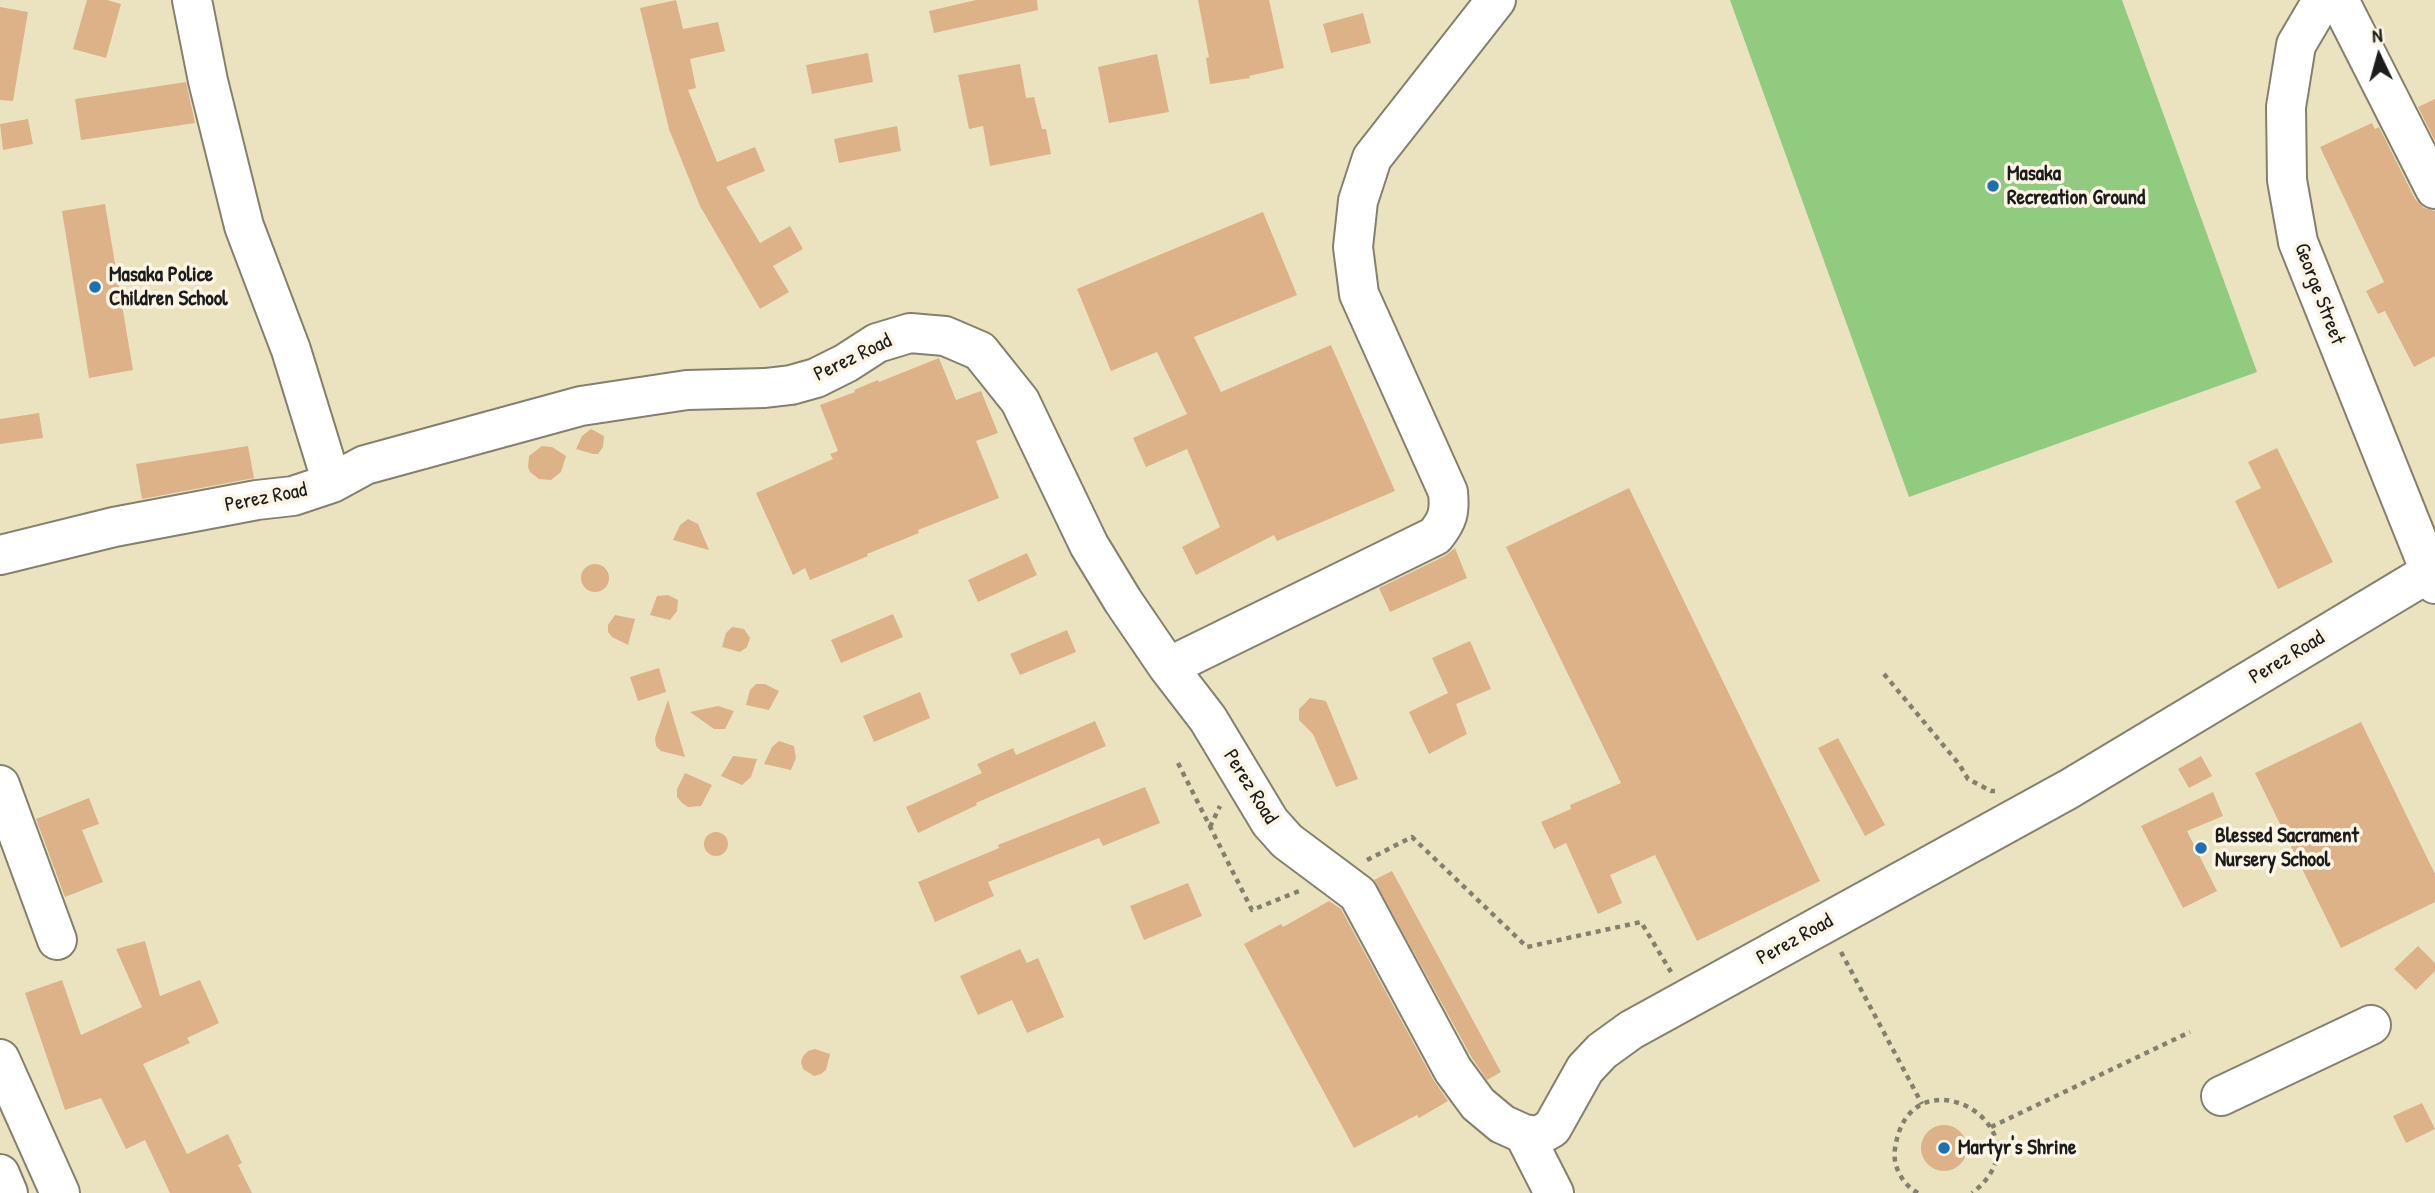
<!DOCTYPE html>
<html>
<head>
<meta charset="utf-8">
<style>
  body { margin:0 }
  #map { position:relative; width:2435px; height:1193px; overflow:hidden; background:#ebe3c0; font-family:"Patrick Hand",sans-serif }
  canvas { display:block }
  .north { position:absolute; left:2344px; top:21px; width:70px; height:70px; -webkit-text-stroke:5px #fcf5e5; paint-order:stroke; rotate:355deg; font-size:19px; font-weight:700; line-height:28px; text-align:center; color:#1c1c1c }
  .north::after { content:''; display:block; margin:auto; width:24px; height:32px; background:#1c1c1c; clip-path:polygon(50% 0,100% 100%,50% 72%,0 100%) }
</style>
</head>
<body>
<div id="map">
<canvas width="2435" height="1193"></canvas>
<div class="north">N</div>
</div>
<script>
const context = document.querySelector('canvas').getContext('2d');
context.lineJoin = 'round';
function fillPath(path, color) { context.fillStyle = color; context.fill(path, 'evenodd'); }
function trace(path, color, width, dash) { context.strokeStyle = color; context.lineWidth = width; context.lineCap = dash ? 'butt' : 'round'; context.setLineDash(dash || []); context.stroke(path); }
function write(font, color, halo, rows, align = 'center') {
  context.font = font + ' "Patrick Hand",sans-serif'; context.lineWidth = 7; context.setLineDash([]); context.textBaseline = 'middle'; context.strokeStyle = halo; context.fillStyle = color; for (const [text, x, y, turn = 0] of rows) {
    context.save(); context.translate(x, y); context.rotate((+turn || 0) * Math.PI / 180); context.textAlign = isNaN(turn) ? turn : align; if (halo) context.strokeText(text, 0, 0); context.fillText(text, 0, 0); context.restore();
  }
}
const green = new Path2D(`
  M 1730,0 L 2122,0 L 2257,372 L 1909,497 Z`);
const building = new Path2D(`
  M 87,0 L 107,0 L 121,4 L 106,58 L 73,49 Z
  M 676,0 L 683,29 L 718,22 L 725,51 L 690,59 L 696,88 L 688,90 L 717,162 L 755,147 L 765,171 L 726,187 L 760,243 L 790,226 L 803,249 L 773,266 L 789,292 L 760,309 L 700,206 L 669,129 L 640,8 Z
  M 976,0 L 1037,0 L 1038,10 L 934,33 L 929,11 Z
  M 1198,0 L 1269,0 L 1284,68 L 1249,76 L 1250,78 L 1210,84 L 1206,58 L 1209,57 Z
  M 0,7 L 28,12 L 13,101 L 0,100 Z
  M 1363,13 L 1371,43 L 1331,53 L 1323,24 Z
  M 868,53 L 873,82 L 812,94 L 806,65 Z
  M 1157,54 L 1169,112 L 1109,123 L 1098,67 Z
  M 1020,64 L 1026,98 L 1034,97 L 1042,129 L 1046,129 L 1051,154 L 990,166 L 983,126 L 969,129 L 958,75 Z
  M 186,82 L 195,123 L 81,140 L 75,99 Z
  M 2435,99 L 2435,141 L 2418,107 Z
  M 28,119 L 33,144 L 3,150 L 0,124 Z
  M 2372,123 L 2375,129 L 2379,127 L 2415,199 L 2424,208 L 2435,211 L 2435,356 L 2414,367 L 2385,311 L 2378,314 L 2366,291 L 2384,282 L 2320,147 Z
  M 897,126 L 901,151 L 839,163 L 834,139 Z
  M 105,204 L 133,370 L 89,378 L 62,211 Z
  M 1263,212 L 1297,295 L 1194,337 L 1221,392 L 1331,345 L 1395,491 L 1277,541 L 1274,535 L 1196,575 L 1182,547 L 1220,527 L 1187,449 L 1146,467 L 1133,438 L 1187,414 L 1157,352 L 1111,371 L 1077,289 Z
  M 939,358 L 956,400 L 981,391 L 998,433 L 976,441 L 999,498 L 918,530 L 919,533 L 867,554 L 868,556 L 810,580 L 805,568 L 793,575 L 756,493 L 833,459 L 830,454 L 838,451 L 820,405 L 855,392 L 854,390 L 878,380 L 879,382 Z
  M 39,413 L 43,438 L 0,444 L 0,419 Z
  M 591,429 L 604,436 L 603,447 L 598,454 L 593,454 L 576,449 L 582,436 Z
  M 248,446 L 254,478 L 142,499 L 136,464 Z
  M 542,446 L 552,447 L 566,456 L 561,472 L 551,480 L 539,479 L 530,472 L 528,467 L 529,456 Z
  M 2277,448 L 2333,562 L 2278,589 L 2235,501 L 2261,488 L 2248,462 Z
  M 1629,488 L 1820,881 L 1697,941 L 1655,855 L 1610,875 L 1622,903 L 1598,914 L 1566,843 L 1554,849 L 1541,822 L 1571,809 L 1570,805 L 1621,783 L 1506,547 Z
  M 688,519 L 698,524 L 709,550 L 673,540 L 680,525 Z
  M 1455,548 L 1467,578 L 1390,612 L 1379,588 L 1445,556 Z
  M 1027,553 L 1037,575 L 978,602 L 968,580 Z
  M581 578a14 14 0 1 1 28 0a14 14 0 1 1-28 0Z
  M 668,595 L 678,600 L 677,611 L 670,620 L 650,615 L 657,596 Z
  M 893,614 L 903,637 L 841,663 L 831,640 Z
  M 615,615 L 635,619 L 628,645 L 612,637 L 608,632 L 608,625 Z
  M 732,627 L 744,629 L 750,638 L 747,647 L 740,652 L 722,647 L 726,633 Z
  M 1067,630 L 1076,652 L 1020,675 L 1010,654 Z
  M 1470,641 L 1491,689 L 1456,704 L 1467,734 L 1429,754 L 1409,712 L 1448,693 L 1432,658 Z
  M 659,668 L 666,692 L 638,701 L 630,677 Z
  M 756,684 L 765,684 L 779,691 L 769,710 L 746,705 L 750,690 Z
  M 920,692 L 930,718 L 874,742 L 863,716 Z
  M 1310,698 L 1326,701 L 1358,779 L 1336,787 L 1313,734 L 1299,720 L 1299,709 Z
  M 668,700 L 685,757 L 661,751 L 656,746 L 655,738 Z
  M 718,706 L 734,711 L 725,729 L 714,729 L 690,712 Z
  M 1095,721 L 1106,746 L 976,803 L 977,805 L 918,833 L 906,807 L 982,773 L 977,764 L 1013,748 L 1016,755 Z
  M 2361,722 L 2435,874 L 2435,902 L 2341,948 L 2255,773 Z
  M 1838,738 L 1885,825 L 1865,836 L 1818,748 Z
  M 779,741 L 794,746 L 796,758 L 791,770 L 764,764 L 772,747 Z
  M 733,756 L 757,759 L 751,777 L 742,785 L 721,776 Z
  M 2201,756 L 2212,776 L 2189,788 L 2178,769 Z
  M 685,773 L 712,785 L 701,806 L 688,807 L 682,803 L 677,797 L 677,789 Z
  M 1145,787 L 1160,823 L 1103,846 L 1099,838 L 988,882 L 994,896 L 935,922 L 918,882 L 999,848 L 998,845 Z
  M 2213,792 L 2223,816 L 2187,831 L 2217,891 L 2183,908 L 2141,826 Z
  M 89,798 L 99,824 L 82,830 L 103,882 L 65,897 L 36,819 Z
  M704 844a12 12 0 1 1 24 0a12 12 0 1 1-24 0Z
  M 1392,871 L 1501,1072 L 1487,1080 L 1472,1058 L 1374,880 Z
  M 1188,883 L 1202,916 L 1144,940 L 1130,906 Z
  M 1329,901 L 1341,909 L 1434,1081 L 1448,1101 L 1419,1118 L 1417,1115 L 1354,1148 L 1244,944 L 1281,924 L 1283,927 Z
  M 145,941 L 160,996 L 200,980 L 219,1023 L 187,1038 L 190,1043 L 143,1064 L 187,1154 L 228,1134 L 242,1163 L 238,1165 L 252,1193 L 170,1193 L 145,1140 L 126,1149 L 101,1098 L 65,1110 L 25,993 L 62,980 L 81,1035 L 142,1007 L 116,949 Z
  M 2418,946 L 2435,963 L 2435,971 L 2416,990 L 2394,969 Z
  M 1020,949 L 1027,963 L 1038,958 L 1064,1017 L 1027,1033 L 1012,1000 L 978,1015 L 960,976 Z
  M 815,1049 L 830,1054 L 826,1070 L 821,1074 L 814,1076 L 803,1069 L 801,1062 L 803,1056 L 808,1051 Z
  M 2422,1103 L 2435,1129 L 2406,1143 L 2393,1116 Z
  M1921 1148a23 23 0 1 1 46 0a23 23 0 1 1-46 0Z`);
const path = new Path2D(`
  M 1884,674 L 1959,764 L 1968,779 L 1991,791 L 1995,791
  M 1178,763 L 1252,910 L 1299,891
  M 1210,827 L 1220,806
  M 1367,860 L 1412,837 L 1527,947 L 1641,922 L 1671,972
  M 1841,952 L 1922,1104
  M 1991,1127 L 2190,1032
  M 1918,1193 C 1903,1185 1892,1166 1895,1149 C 1909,1045 2055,1129 1972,1193`);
const minor = new Path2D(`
  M 192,0 L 208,81 L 244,226 L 291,350 L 332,483
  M 2329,0 L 2316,11 L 2296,45 L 2286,107 L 2287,180 L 2298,242 L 2435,584
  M 2339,0 L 2435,189
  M 0,555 L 114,527 L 257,500 L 293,496 L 332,483 L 365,465 L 581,406 L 687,390 L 765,388 L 791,385 L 816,378 L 846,363 L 877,343 L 910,333 L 945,336 L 980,351 L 1020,401 L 1089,545 L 1123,601 L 1168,667 L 1208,719 L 1270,822 L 1287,841 L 1358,894 L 1453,1070 L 1478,1104 L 1502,1124 L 1524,1134 L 1538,1136 L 1552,1128 L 1585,1069 L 1602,1051 L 1631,1030 L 2069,789 L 2430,572
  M 1168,667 L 1435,536 C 1448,520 1450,512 1448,492 L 1359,294 L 1353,247 L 1358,201 L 1372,158 L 1496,0
  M 0,785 L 57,940
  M 0,1059 L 60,1193
  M 2221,1096 L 2371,1025
  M 1524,1134 L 1554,1193
  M 0,1174 L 8,1193`);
const markers = [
  [1993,186,7,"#1f6fb2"],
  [95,287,7,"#1f6fb2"],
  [2201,848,7,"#1f6fb2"],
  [1944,1148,7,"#1f6fb2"]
];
const poiNames = [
  ["Masaka",2007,174],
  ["Recreation Ground",2007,198],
  ["Masaka Police",109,275],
  ["Children School",109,299],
  ["Blessed Sacrament",2215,836],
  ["Nursery School",2215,860],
  ["Martyr's Shrine",1958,1148]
];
const streetNames = [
  ["George Street",2319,294,69],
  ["Perez Road",853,358,-26],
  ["Perez Road",266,498,-11],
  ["Perez Road",2287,658,-31],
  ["Perez Road",1250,787,58],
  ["Perez Road",1795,940,-29]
];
fillPath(green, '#90cb7f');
fillPath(building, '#ddb288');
trace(minor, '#84806e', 42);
trace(path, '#84806e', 4.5, [5, 5]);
trace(minor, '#fff', 38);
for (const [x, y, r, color] of markers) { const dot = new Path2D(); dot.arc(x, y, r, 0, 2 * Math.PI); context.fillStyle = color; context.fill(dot); trace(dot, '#fcf5e5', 2.5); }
write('bold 21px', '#1c1c1c', '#fcf5e5', poiNames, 'left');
write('21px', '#1c1c1c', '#fcf5e5', streetNames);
</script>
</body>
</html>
